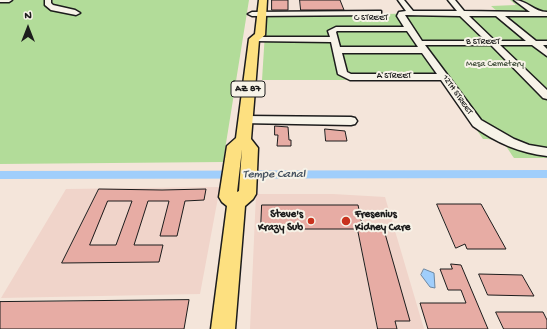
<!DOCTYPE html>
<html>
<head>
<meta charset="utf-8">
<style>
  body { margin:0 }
  #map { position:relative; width:547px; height:329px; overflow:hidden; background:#f4e5da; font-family:"Gochi Hand",sans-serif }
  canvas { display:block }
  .north { position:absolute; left:8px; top:8px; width:40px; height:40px; -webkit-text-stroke:3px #f7f3e8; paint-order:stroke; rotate:0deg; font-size:11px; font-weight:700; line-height:16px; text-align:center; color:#1c1c1c }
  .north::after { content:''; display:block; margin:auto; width:14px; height:18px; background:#1c1c1c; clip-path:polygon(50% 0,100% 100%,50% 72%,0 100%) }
</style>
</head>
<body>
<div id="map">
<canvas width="547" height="329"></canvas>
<div class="north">N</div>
</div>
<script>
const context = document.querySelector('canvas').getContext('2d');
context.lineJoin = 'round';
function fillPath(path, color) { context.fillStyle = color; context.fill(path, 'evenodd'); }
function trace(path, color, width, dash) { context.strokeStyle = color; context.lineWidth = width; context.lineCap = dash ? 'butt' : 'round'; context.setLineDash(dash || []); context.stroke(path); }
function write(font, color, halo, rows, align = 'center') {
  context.font = font + ' "Gochi Hand",sans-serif'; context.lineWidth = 4; context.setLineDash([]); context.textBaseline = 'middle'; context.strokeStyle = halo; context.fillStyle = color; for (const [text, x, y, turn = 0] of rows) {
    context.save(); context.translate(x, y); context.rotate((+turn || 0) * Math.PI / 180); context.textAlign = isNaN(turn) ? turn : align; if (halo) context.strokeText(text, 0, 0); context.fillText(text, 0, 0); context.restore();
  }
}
const built = new Path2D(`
  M 220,187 L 200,294 L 1,298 L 66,189 Z
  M 256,194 L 333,194 L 385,197 L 424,329 L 250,329 Z`);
const green = new Path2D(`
  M 0,0 L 249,0 L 223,162 L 0,164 Z
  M 510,0 L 547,0 L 547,158 L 514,158 C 503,142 504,139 483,139 L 442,80 L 262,80 L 266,17 L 269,16 L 498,12 L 491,6 L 516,5 Z`);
const water = new Path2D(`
  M 424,269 L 434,273 L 435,288 L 430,287 L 421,275 Z`);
const canal = new Path2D(`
  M 547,170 L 547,178 L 0,179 L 0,171 Z`);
const building = new Path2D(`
  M 272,0 L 288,0 L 288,10 L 272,10 Z
  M 300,0 L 340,0 L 344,10 L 301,10 Z
  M 275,126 L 288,127 L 289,140 L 291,140 L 291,146 L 277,146 L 278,135 L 275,135 Z
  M 325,129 L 345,131 L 347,141 L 326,141 Z
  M 99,189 L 162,190 L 206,189 L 204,200 L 185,201 L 177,236 L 160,236 L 169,201 L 148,201 L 134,245 L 163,245 L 159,262 L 62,263 ZM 108,201 L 132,201 L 116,245 L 90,245 Z
  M 437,204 L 481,204 L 506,249 L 467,249 L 465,244 L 456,248 Z
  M 262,205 L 358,205 L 363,229 L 261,229 Z
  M 358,230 L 384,230 L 410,321 L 395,321 L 397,329 L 378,329 Z
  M 451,264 L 461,265 L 488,329 L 428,329 L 420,303 L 466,303 L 461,290 L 448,290 L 440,269 L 452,269 Z
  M 479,274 L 522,275 L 534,296 L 488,295 Z
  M 189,300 L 184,329 L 0,329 L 0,302 Z
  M 496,312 L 543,312 L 547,320 L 547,329 L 504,329 Z`);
const minor = new Path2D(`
  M 0,0 L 12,0 L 9,2 L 0,2 Z
  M 45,0 L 51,0 L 51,3 L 53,5 L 75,10 L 80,13 L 76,15 L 51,10 L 45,5 Z
  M 398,0 L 404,0 L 413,11 L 457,11 L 448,0 L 455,0 L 464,11 L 530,12 L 514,0 C 527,0 534,12 547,12 L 547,16 L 505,16 L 536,41 L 547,41 L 547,45 L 543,45 L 547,49 L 547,56 L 532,45 L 500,45 L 547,90 L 547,99 L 543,98 L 491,45 L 425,45 L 481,120 L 514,139 L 529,145 L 547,148 L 547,156 C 520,153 495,142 473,126 L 441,80 L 350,80 L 338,74 L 331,42 L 254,41 L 250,39 L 254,37 L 330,37 L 328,31 L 336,27 L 404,27 L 397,16 L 399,12 L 406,11 ZM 405,15 L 460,16 L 486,41 L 422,41 ZM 469,16 L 496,16 L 526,41 L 495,41 ZM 337,31 L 407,31 L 418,47 L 340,47 L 336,32 ZM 342,53 L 422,53 L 437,74 L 351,74 L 347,72 Z
  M 378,11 L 381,11 L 381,15 L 252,16 L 248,14 L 252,12 Z
  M 245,116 L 351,117 L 355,118 L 357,121 L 355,124 L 351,125 L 241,123 L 239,120 L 241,117 Z`);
const major = new Path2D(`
  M 259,0 L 267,0 L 265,35 L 259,40 L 251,139 L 258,148 L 256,194 L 253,199 L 245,206 L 235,329 L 211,329 L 227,206 L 222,202 L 219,197 L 227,146 L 236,138 L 249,39 L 255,34 ZM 242,149 L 239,191 L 237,192 Z`);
const markers = [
  [311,221,4,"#c8321e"],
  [346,221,5,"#c8321e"]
];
const farStreetnames = [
  ["C STREET",371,19],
  ["B STREET",483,43],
  ["A STREET",394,77],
  ["12TH STREET",457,95,55]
];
const farParknames = [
  ["Mesa Cemetery",495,65]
];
const shields = [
  [248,89,34]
];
const shieldNames = [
  ["AZ 87",248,89]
];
const poiNames = [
  ["Steve's",303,215],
  ["Krazy Sub",303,228],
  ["Fresenius",355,215,"left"],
  ["Kidney Care",355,228,"left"]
];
const waterNames = [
  ["Tempe Canal",274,175]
];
fillPath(built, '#f0d4ca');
fillPath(green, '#b2dc99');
fillPath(water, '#a0cefb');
trace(water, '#6b87a2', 1);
fillPath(canal, '#a0cefb');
fillPath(building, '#e7aca4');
trace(building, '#1c1c1c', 1);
trace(minor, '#1c1c1c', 3);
trace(major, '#1c1c1c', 3);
fillPath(minor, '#f7f3e8');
fillPath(major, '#fde080');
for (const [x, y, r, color] of markers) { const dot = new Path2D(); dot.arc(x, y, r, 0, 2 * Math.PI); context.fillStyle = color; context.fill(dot); trace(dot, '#f7f3e8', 1.5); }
write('9px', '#1c1c1c', '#f7f3e8', farStreetnames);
write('9px', '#495642', '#f7f3e8', farParknames);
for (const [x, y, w] of shields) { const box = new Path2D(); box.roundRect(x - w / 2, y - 8, w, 16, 3); context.fillStyle = '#f7f3e8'; context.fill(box); trace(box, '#1c1c1c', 1); }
write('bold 10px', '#1c1c1c', null, shieldNames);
write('bold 11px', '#1c1c1c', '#f7f3e8', poiNames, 'right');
write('italic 12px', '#44515f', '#f7f3e8', waterNames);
</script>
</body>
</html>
